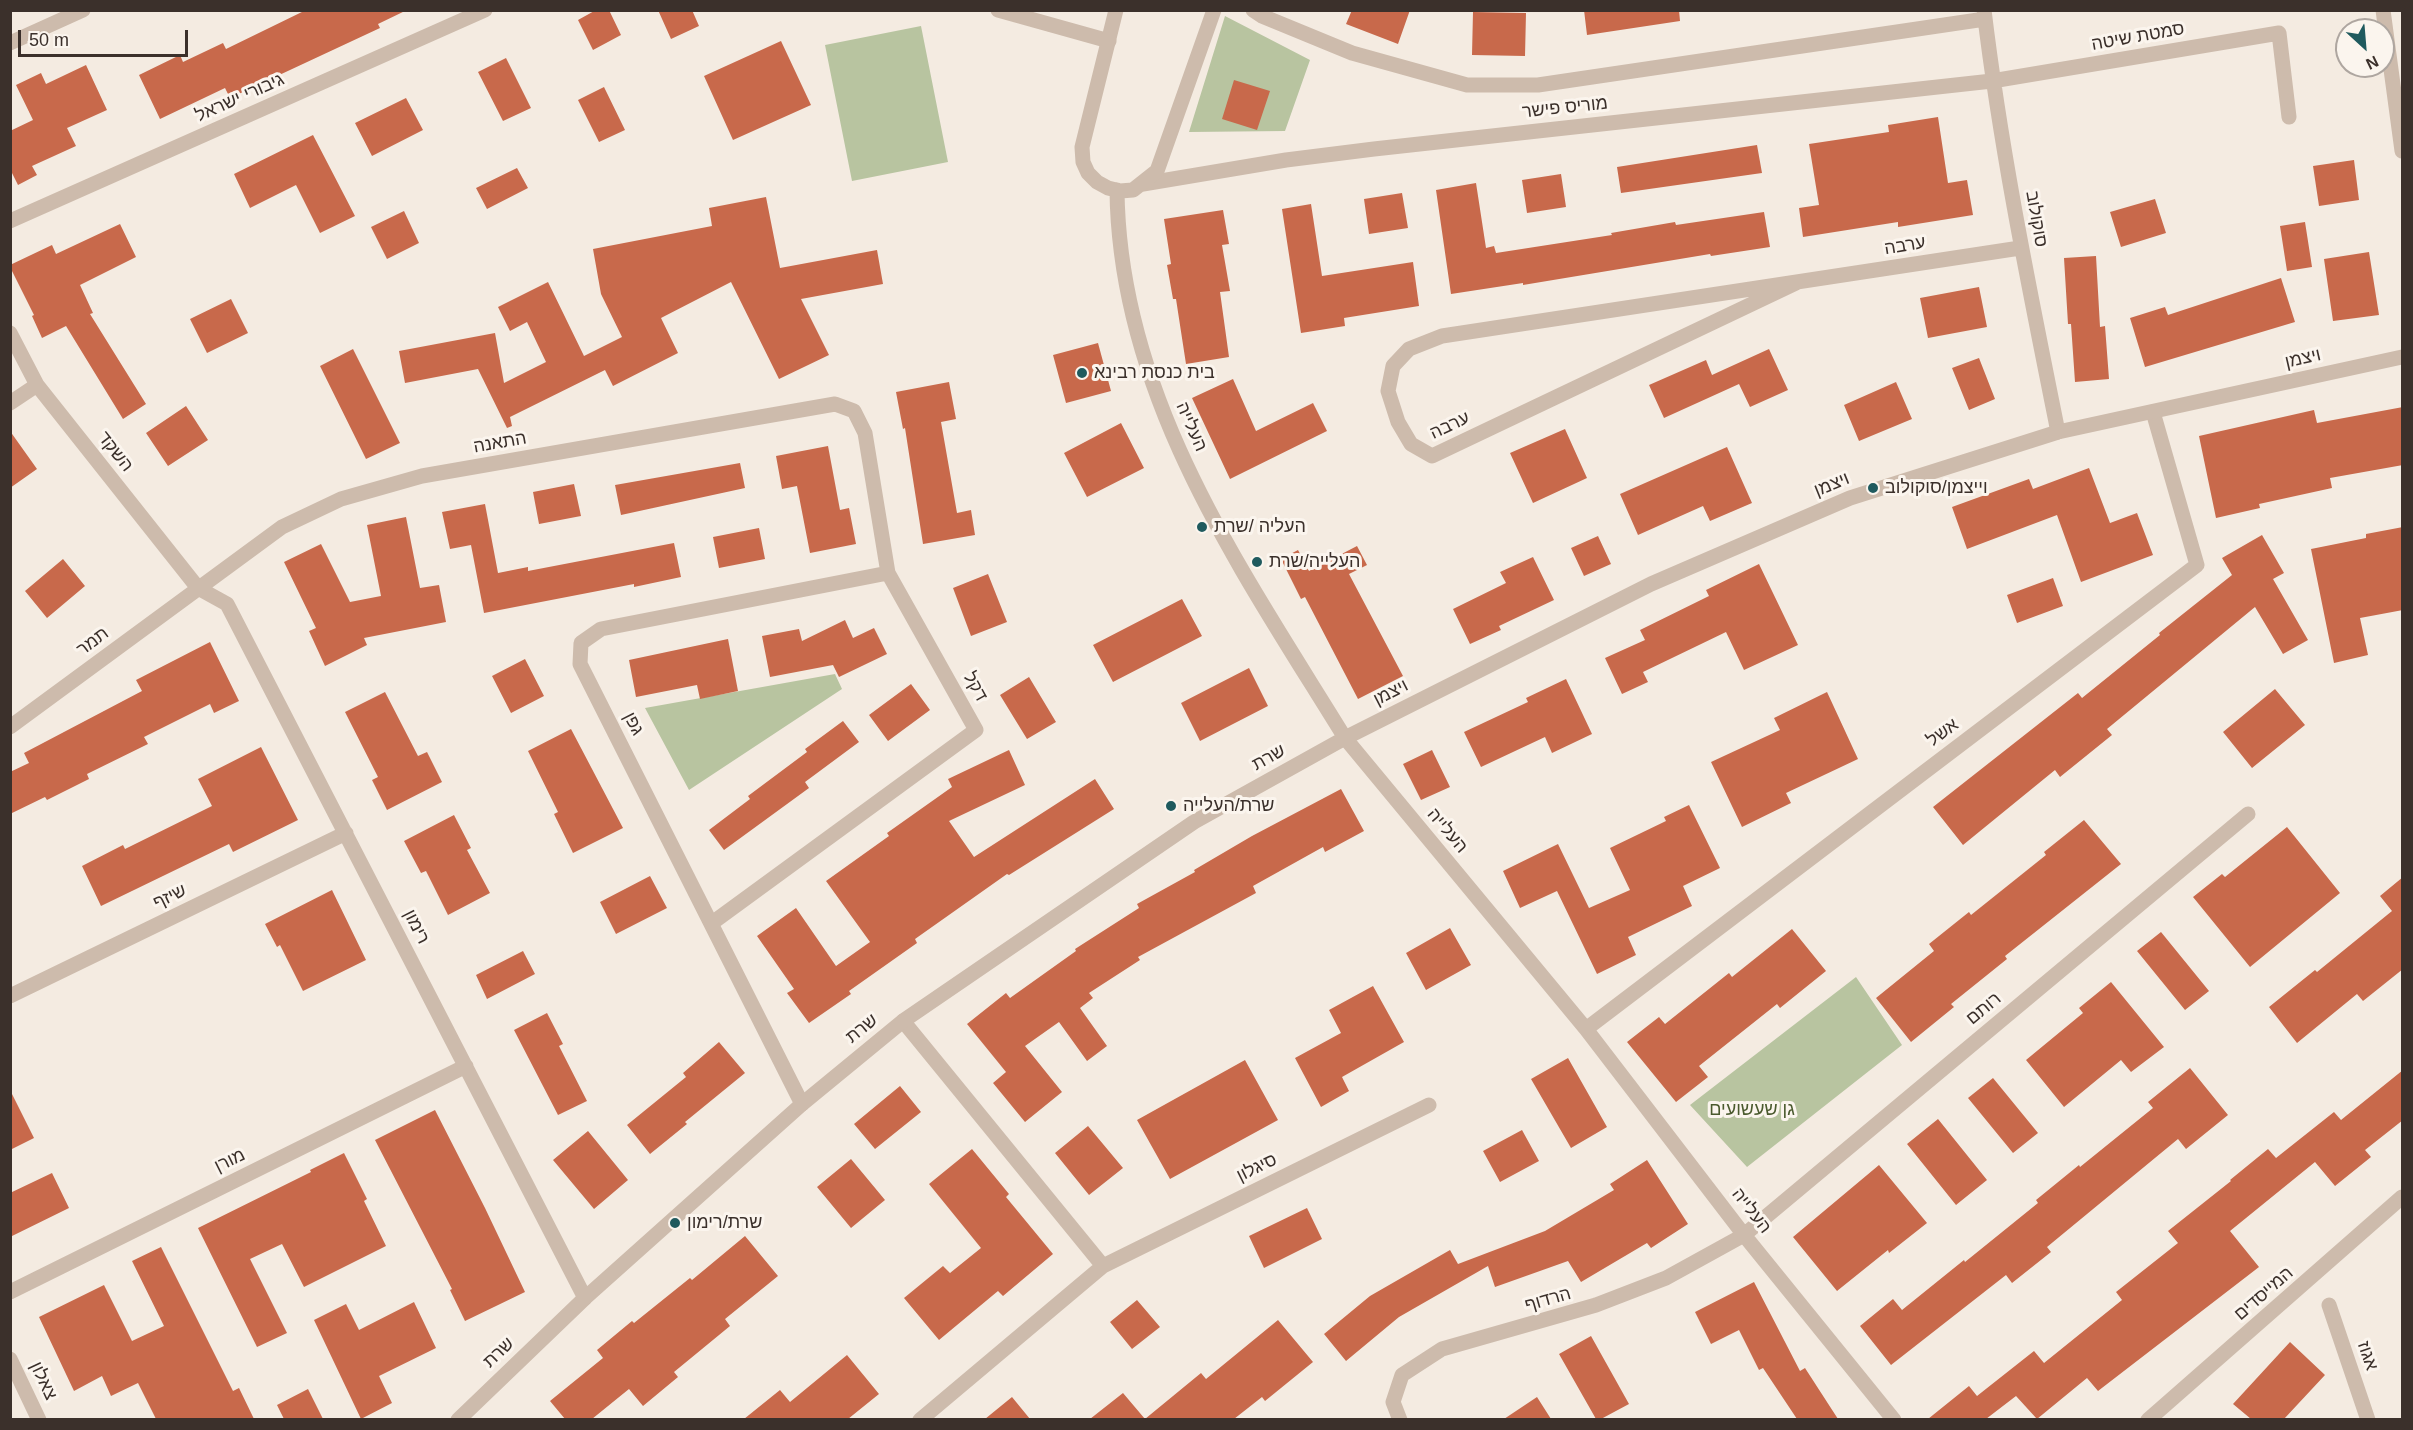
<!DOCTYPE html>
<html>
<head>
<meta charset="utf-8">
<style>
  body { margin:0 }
  #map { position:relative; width:2413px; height:1430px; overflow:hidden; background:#f4ebe1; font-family:Arial,sans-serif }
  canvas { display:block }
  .frame { position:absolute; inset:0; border:12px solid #3b302b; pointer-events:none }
  .north { position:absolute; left:2335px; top:18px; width:60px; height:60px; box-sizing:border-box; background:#fbf5ee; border:2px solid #aea6a0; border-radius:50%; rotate:154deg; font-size:16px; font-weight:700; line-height:24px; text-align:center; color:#3b302b }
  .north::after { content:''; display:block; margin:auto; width:21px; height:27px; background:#1f5a5e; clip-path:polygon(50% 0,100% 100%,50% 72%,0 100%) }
  .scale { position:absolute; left:18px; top:30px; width:170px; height:27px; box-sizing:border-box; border:3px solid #3b302b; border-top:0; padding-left:8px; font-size:18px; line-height:21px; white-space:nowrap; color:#3b302b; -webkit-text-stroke:4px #fbf5ee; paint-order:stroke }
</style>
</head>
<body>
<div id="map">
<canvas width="2413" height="1430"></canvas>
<div class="frame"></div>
<div class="north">N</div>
<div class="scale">50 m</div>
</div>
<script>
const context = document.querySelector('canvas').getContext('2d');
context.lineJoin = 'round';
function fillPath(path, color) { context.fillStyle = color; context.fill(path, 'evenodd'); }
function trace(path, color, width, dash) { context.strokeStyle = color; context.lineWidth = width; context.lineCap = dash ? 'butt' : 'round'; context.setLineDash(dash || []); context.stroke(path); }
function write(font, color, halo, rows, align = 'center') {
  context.font = font + ' Arial,"Noto Sans Hebrew",sans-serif'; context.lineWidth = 6; context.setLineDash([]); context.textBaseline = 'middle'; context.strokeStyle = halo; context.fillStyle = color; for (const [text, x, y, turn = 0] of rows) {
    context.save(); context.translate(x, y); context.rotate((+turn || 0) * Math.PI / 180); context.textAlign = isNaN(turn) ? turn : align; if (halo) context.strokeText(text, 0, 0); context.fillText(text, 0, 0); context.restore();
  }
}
const green = new Path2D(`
  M 1225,16 L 1310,60 L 1285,131 L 1189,132 Z
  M 921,26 L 948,162 L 852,181 L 825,45 Z
  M 835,674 L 842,689 L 689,790 L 645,708 Z
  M 1856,977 L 1902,1045 L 1747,1167 L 1690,1105 Z`);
const building = new Path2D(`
  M 306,10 L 407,10 L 378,24 L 380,28 L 230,98 L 225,88 L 160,119 L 139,75 L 180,55 L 183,62 L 223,43 L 226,49 Z
  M 596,10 L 609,10 L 621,35 L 593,50 L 578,20 Z
  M 658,10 L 692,10 L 699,26 L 671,39 Z
  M 1352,10 L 1410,10 L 1398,44 L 1346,24 Z
  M 1584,10 L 1679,10 L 1680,21 L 1587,35 Z
  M 1473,12 L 1526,13 L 1525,56 L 1472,55 Z
  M 781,41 L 811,105 L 733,140 L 704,76 Z
  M 506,58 L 531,108 L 503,121 L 478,72 Z
  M 86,65 L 107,110 L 67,128 L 76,146 L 32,166 L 37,175 L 18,185 L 10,169 L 10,131 L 33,120 L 16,85 L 41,73 L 46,84 Z
  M 1234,80 L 1270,91 L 1257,130 L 1222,119 Z
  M 604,87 L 625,130 L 599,142 L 578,100 Z
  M 406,98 L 423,130 L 372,156 L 355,123 Z
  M 1938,117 L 1948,183 L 1967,180 L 1973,215 L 1898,227 L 1898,222 L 1803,237 L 1799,208 L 1819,205 L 1809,144 L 1889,132 L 1888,125 Z
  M 313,135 L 355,216 L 320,233 L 296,185 L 250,208 L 234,174 Z
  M 1757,145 L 1762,173 L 1621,193 L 1617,167 Z
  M 2354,160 L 2359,200 L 2319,206 L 2313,166 Z
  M 517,168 L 528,188 L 487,209 L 476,188 Z
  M 1561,174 L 1566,207 L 1527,213 L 1522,180 Z
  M 1476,183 L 1486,248 L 1494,246 L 1496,253 L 1612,235 L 1611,233 L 1675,222 L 1676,225 L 1764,212 L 1770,247 L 1711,256 L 1710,254 L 1523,285 L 1523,283 L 1451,294 L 1436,190 Z
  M 1402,193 L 1408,228 L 1369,234 L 1364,199 Z
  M 766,197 L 780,268 L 877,250 L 883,284 L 801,299 L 829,355 L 779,379 L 731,282 L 661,318 L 678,353 L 613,386 L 605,370 L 510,417 L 512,426 L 507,428 L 478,369 L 405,383 L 399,351 L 495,333 L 504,383 L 546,362 L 527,322 L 510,331 L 498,307 L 548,282 L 584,356 L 622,337 L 601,294 L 593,249 L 712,226 L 709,208 Z
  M 2155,199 L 2166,233 L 2121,247 L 2110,212 Z
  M 1311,204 L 1322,276 L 1413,262 L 1419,306 L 1344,318 L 1345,326 L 1301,333 L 1282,209 Z
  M 1223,210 L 1229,244 L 1222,245 L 1230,291 L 1220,292 L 1229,357 L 1186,364 L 1176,299 L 1173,299 L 1167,265 L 1171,264 L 1164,219 Z
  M 404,211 L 419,243 L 387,259 L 371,227 Z
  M 2305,222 L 2312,267 L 2287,271 L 2280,226 Z
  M 120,224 L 136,257 L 80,285 L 93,313 L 90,314 L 146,404 L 123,419 L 66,326 L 42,338 L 32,316 L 34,315 L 10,267 L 10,265 L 52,245 L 56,254 Z
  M 2369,252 L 2379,315 L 2333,321 L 2324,259 Z
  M 2096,256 L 2100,327 L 2105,326 L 2109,379 L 2075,382 L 2071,324 L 2068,324 L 2064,258 Z
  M 2281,278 L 2295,322 L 2145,367 L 2130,318 L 2165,307 L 2168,315 Z
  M 1979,287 L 1987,327 L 1928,338 L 1920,298 Z
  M 231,299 L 248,333 L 207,353 L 190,319 Z
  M 1098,343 L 1111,391 L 1066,403 L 1053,355 Z
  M 353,349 L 400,443 L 366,459 L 320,366 Z
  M 1769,349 L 1788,390 L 1750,407 L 1739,384 L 1664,418 L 1649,385 L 1706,360 L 1712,375 Z
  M 1979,358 L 1995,399 L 1969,410 L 1952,368 Z
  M 1233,379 L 1256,431 L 1313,403 L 1327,431 L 1230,479 L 1192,398 Z
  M 949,382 L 956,419 L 941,422 L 957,513 L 971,510 L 975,535 L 923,544 L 905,428 L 903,429 L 896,392 Z
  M 1896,382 L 1912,419 L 1859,441 L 1844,405 Z
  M 186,406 L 208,440 L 168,466 L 146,433 Z
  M 2403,407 L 2403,465 L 2330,478 L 2332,488 L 2259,504 L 2260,508 L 2216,518 L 2199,436 L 2314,410 L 2317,423 Z
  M 1121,423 L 1144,468 L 1087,497 L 1064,453 Z
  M 1565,429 L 1587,478 L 1533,503 L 1510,453 Z
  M 10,431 L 37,469 L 10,488 Z
  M 828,446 L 840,510 L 849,508 L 856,544 L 810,553 L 797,486 L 782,489 L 776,456 Z
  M 1727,447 L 1752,503 L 1710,521 L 1703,506 L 1638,535 L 1620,494 Z
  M 740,463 L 745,488 L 621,515 L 615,485 Z
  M 2089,468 L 2110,523 L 2137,513 L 2153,555 L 2081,582 L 2057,515 L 1967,549 L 1952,507 L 2029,479 L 2033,489 Z
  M 574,484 L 581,516 L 539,524 L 533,492 Z
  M 485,504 L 498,573 L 528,567 L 528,571 L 674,543 L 681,577 L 634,587 L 634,584 L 484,613 L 471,545 L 450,549 L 442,512 Z
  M 406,517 L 420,588 L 439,585 L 446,622 L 364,638 L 367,645 L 325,666 L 309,631 L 316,628 L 284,562 L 321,544 L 350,602 L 381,596 L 367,525 Z
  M 2403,527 L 2403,610 L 2360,618 L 2368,655 L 2334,663 L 2311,549 L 2366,538 L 2366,534 Z
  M 759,528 L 765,559 L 719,568 L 713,537 Z
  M 2262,535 L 2284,573 L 2273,579 L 2308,640 L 2283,654 L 2255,607 L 2107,729 L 2112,735 L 2060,777 L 2055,770 L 1963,845 L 1933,807 L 2078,693 L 2082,698 L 2160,635 L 2159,633 L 2232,575 L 2222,558 Z
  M 1598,536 L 1611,564 L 1584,576 L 1571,548 Z
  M 1357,546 L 1367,565 L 1349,574 L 1403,676 L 1358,699 L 1305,597 L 1301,599 L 1281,559 L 1298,550 L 1309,571 Z
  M 1533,557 L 1554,600 L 1499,626 L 1501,630 L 1470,644 L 1453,609 L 1506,583 L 1500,572 Z
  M 63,559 L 85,586 L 47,618 L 25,591 Z
  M 1759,564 L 1798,645 L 1744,670 L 1726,632 L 1643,672 L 1648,682 L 1622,694 L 1605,658 L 1645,640 L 1640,630 L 1709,596 L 1706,590 Z
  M 988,574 L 1007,622 L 971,636 L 953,588 Z
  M 2053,578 L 2063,606 L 2017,623 L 2007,595 Z
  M 1182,599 L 1202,636 L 1113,682 L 1093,645 Z
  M 845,620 L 853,638 L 874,628 L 887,654 L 839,677 L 833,665 L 770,677 L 762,636 L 799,629 L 802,641 Z
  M 728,639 L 738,691 L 700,699 L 697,685 L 636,697 L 629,660 Z
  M 210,642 L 239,701 L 214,713 L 210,704 L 144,737 L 148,744 L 87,774 L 89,779 L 47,800 L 45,797 L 10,814 L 10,772 L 29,763 L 24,753 L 142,691 L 136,680 Z
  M 525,659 L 544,696 L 511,713 L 492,676 Z
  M 1249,668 L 1268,706 L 1200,741 L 1181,703 Z
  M 1029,677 L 1056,722 L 1027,739 L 1000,695 Z
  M 1566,679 L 1592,734 L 1552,753 L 1545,737 L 1481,767 L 1464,732 L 1528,702 L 1526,698 Z
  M 911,684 L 930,710 L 888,741 L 869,715 Z
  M 2275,689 L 2305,725 L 2252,768 L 2223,732 Z
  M 385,692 L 418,756 L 427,752 L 442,782 L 387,810 L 372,780 L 378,777 L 345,712 Z
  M 1827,692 L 1858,759 L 1786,793 L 1791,803 L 1742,827 L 1711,762 L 1780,730 L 1774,718 Z
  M 843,721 L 859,742 L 805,782 L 809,788 L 724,850 L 709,830 L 750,799 L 748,796 L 807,752 L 805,749 Z
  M 571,729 L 623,828 L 573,853 L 554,814 L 558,812 L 528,751 Z
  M 261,747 L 298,820 L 233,852 L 229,844 L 101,906 L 82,866 L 123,845 L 125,849 L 212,806 L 198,779 Z
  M 1009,750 L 1025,785 L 949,821 L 974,857 L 1095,779 L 1114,809 L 1009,875 L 1007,874 L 915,939 L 917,943 L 849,991 L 851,994 L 809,1023 L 787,993 L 794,989 L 757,936 L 796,908 L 836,966 L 870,942 L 826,881 L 889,836 L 887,833 L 952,787 L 948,779 Z
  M 1432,750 L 1450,787 L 1421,800 L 1403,764 Z
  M 1341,789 L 1364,831 L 1325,852 L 1323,847 L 1253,886 L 1256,893 L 1138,957 L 1140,960 L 1089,993 L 1093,998 L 1080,1008 L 1107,1046 L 1087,1061 L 1059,1022 L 1025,1046 L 1062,1092 L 1025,1122 L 993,1083 L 1006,1072 L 967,1024 L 1006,993 L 1010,998 L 1076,951 L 1075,949 L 1139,908 L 1137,904 L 1195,872 L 1194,870 L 1252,836 Z
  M 1689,805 L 1720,868 L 1683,886 L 1692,906 L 1628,937 L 1636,955 L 1597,974 L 1557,891 L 1520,908 L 1503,871 L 1558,844 L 1589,908 L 1630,890 L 1610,848 L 1666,821 L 1664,817 Z
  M 454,815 L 471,848 L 467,850 L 490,893 L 448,915 L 426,871 L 421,873 L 404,841 Z
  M 2084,820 L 2121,864 L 2005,956 L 2007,959 L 1951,1004 L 1954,1007 L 1911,1042 L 1876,998 L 1934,951 L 1929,944 L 1969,912 L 1971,915 L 2046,855 L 2044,852 Z
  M 2287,827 L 2340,893 L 2250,967 L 2193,897 L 2222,874 L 2225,877 Z
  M 650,876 L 667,908 L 616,934 L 600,902 Z
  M 2403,877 L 2403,969 L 2363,1001 L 2357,994 L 2297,1043 L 2269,1007 L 2315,970 L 2317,972 L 2392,911 L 2380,896 Z
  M 332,890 L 366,960 L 303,991 L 280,945 L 277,947 L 265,924 Z
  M 1450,928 L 1471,965 L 1426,990 L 1406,953 Z
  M 1792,929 L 1826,971 L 1780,1008 L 1777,1004 L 1699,1066 L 1708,1077 L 1676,1102 L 1627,1042 L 1659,1017 L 1665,1024 L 1729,973 L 1732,977 Z
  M 2161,932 L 2209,991 L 2185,1010 L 2137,951 Z
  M 523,951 L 535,974 L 487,999 L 476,975 Z
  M 2111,982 L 2164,1047 L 2131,1072 L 2121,1060 L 2064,1107 L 2026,1060 L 2083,1013 L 2079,1008 Z
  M 1373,986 L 1404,1042 L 1342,1077 L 1349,1091 L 1321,1107 L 1295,1058 L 1341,1033 L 1329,1010 Z
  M 547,1013 L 563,1044 L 559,1046 L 587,1101 L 558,1115 L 514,1030 Z
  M 719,1042 L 745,1073 L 685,1122 L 687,1124 L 650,1154 L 627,1125 L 686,1077 L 683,1073 Z
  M 1568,1058 L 1607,1127 L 1571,1148 L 1531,1079 Z
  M 1245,1060 L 1278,1120 L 1170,1179 L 1137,1120 Z
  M 2190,1068 L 2228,1115 L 2186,1149 L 2178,1139 L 2047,1247 L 2051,1252 L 2012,1283 L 2006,1275 L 1891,1365 L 1860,1326 L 1893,1299 L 1902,1310 L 1964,1260 L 1965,1262 L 2038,1203 L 2036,1200 L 2079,1165 L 2080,1167 L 2153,1108 L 2148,1102 Z
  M 2403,1070 L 2403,1120 L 2365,1150 L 2371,1157 L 2335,1186 L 2315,1162 L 2230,1231 L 2259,1267 L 2098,1391 L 2087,1378 L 2037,1419 L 2016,1396 L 1986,1419 L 1928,1419 L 1969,1386 L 1977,1396 L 2034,1351 L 2044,1363 L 2122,1300 L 2116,1292 L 2178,1243 L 2168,1231 L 2231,1181 L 2230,1180 L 2268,1149 L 2276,1158 L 2334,1112 L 2341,1120 Z
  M 1993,1078 L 2038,1133 L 2013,1153 L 1968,1098 Z
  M 900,1086 L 921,1112 L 875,1149 L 854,1124 Z
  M 10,1090 L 34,1138 L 10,1150 Z
  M 435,1110 L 485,1208 L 525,1292 L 465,1321 L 450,1290 L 452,1289 L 375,1140 Z
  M 1938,1119 L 1987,1180 L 1956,1205 L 1907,1144 Z
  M 1088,1126 L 1123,1168 L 1089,1195 L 1055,1153 Z
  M 1522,1130 L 1539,1161 L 1500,1182 L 1483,1151 Z
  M 588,1131 L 628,1180 L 594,1209 L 553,1160 Z
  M 972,1149 L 1009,1194 L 1006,1197 L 1053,1254 L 1003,1296 L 998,1291 L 939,1340 L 904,1298 L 943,1266 L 950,1273 L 981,1248 L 929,1184 Z
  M 344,1153 L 367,1199 L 364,1201 L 386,1246 L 304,1287 L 282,1244 L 250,1259 L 287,1333 L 257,1347 L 198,1228 L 311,1172 L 310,1170 Z
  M 851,1159 L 885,1200 L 851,1228 L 817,1187 Z
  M 1647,1160 L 1688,1224 L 1651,1248 L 1647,1243 L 1581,1282 L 1568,1261 L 1495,1287 L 1488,1266 L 1399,1317 L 1346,1361 L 1324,1334 L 1370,1296 L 1450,1250 L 1458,1264 L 1545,1231 L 1614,1190 L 1610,1184 Z
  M 1879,1165 L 1927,1223 L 1889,1253 L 1888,1250 L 1837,1291 L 1793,1237 Z
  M 52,1173 L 69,1208 L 10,1237 L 10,1193 Z
  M 1307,1208 L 1322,1239 L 1264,1268 L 1249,1236 Z
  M 745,1236 L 778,1276 L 725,1319 L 730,1326 L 674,1372 L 678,1377 L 643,1406 L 629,1389 L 592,1419 L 565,1419 L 550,1401 L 603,1358 L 597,1350 L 632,1321 L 634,1323 L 690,1278 L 692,1280 Z
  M 161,1247 L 233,1391 L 239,1388 L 254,1419 L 156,1419 L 138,1383 L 111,1396 L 102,1376 L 74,1391 L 39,1317 L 104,1285 L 132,1341 L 164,1326 L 132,1261 Z
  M 1754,1282 L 1800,1371 L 1805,1368 L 1838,1419 L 1797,1419 L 1763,1368 L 1759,1370 L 1739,1330 L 1711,1344 L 1695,1312 Z
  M 1137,1300 L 1160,1327 L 1132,1349 L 1110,1322 Z
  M 414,1302 L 436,1348 L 379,1376 L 392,1403 L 361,1419 L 314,1320 L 346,1304 L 359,1330 Z
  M 1278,1320 L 1313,1362 L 1265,1401 L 1262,1397 L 1234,1419 L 1090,1419 L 1123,1393 L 1145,1419 L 1201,1373 L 1206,1379 Z
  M 1591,1336 L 1629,1404 L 1601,1419 L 1596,1419 L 1559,1354 Z
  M 2290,1342 L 2325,1375 L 2284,1419 L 2251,1419 L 2233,1404 Z
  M 847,1355 L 879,1394 L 848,1419 L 744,1419 L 780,1390 L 790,1402 Z
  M 308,1389 L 323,1419 L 284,1419 L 277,1405 Z
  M 1012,1397 L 1030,1419 L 985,1419 Z
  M 1537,1397 L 1551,1419 L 1504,1419 Z`);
const minor = new Path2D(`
  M 998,10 L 1109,41
  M 1253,10 L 1262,16 L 1352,53 L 1467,85 L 1538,85 L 1985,19
  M 1984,10 C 2001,152 2030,292 2058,432
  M 2383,10 L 2402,151
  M 10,43 L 83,10
  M 1143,184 L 1286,160 L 1374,149 L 1992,81 L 2279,33 L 2289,117
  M 10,221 L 485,10
  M 1796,283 L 1432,456 L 1411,444 L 1398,422 L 1388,391 L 1393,366 L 1409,349 L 1442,336 L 2020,248
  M 10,333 L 37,385 L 198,588 L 227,604 L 585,1298
  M 10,403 L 37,385
  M 10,727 L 282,527 L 341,499 L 422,476 L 835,404 L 854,411 L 865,433 L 888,573 L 976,730 L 712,923
  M 1345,738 L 1586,1029 L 1744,1235 L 1894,1420
  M 10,996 L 346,833
  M 903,1021 L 1103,1266
  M 1586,1029 L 2197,565 L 2153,412
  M 802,1104 L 580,664 L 581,643 L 601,629 L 888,573
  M 10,1292 L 466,1066
  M 2329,1305 L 2368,1420
  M 10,1359 L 39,1420
  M 920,1420 L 1103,1266 L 1429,1105
  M 1400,1420 L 1393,1402 L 1402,1375 L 1442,1349 L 1596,1305 L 1666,1278 L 1744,1235 L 2248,814
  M 2148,1420 L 2402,1197`);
const tertiary = new Path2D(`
  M 1116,10 L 1082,147 L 1083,162 L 1088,173 L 1097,182 L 1108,188 L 1120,191 L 1133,190 L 1157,171 L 1214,10
  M 1117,190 C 1119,397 1241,569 1345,738
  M 458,1420 L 585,1298 L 802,1104 L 903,1021 L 1194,822 L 1345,738 L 1651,584 L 1850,498 L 2058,432 L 2402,357`);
const markers = [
  [1082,373,6,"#1f5a5e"],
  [1873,488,6,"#1f5a5e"],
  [1202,527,6,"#1f5a5e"],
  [1257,562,6,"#1f5a5e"],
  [1171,806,6,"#1f5a5e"],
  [675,1223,6,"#1f5a5e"]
];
const streetNames = [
  ["סמטת שיטה",2138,37,-10],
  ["גיבורי ישראל",240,98,-24],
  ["מוריס פישר",1565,108,-6],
  ["סוקולוב",2036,219,80],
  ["ערבה",1905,246,-9],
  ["ויצמן",2303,359,-13],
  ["ערבה",1450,426,-25],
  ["העלייה",1191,427,66],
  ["התאנה",500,443,-10],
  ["השקד",115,452,52],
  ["ויצמן",1832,485,-22],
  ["תמר",93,642,-37],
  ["דקל",975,687,61],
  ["ויצמן",1391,693,-27],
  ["גפן",633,724,63],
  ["אשל",1943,733,-37],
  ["שרת",1269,758,-29],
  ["העלייה",1447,831,50],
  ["שיזף",170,897,-26],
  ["רימון",416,927,63],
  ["רותם",1984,1009,-40],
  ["שרת",862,1029,-39],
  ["מורן",230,1161,-26],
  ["סיגלון",1257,1168,-26],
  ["העלייה",1751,1211,52],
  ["המייסדים",2264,1294,-41],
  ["הרדוף",1548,1300,-16],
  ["שרת",499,1353,-44],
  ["אגוז",2367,1356,71],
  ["צאלון",43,1381,65]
];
const poiNames = [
  ["בית כנסת רבינא",1094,373],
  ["וייצמן/סוקולוב",1885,488],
  ["העליה /שרת",1214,527],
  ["העלייה/שרת",1269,562],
  ["שרת/העלייה",1183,806],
  ["שרת/רימון",687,1223]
];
const parkNames = [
  ["גן שעשועים",1752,1110]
];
fillPath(green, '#b8c4a0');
fillPath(building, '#c8694b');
trace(minor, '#cdbbac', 15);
trace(tertiary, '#cdbbac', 15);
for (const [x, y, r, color] of markers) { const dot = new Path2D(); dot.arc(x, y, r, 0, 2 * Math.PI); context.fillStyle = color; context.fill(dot); trace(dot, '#fbf5ee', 2); }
write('18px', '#3b302b', '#fbf5ee', streetNames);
write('18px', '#3b302b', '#fbf5ee', poiNames, 'left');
write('18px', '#4a5a2e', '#fbf5ee', parkNames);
</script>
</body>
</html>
